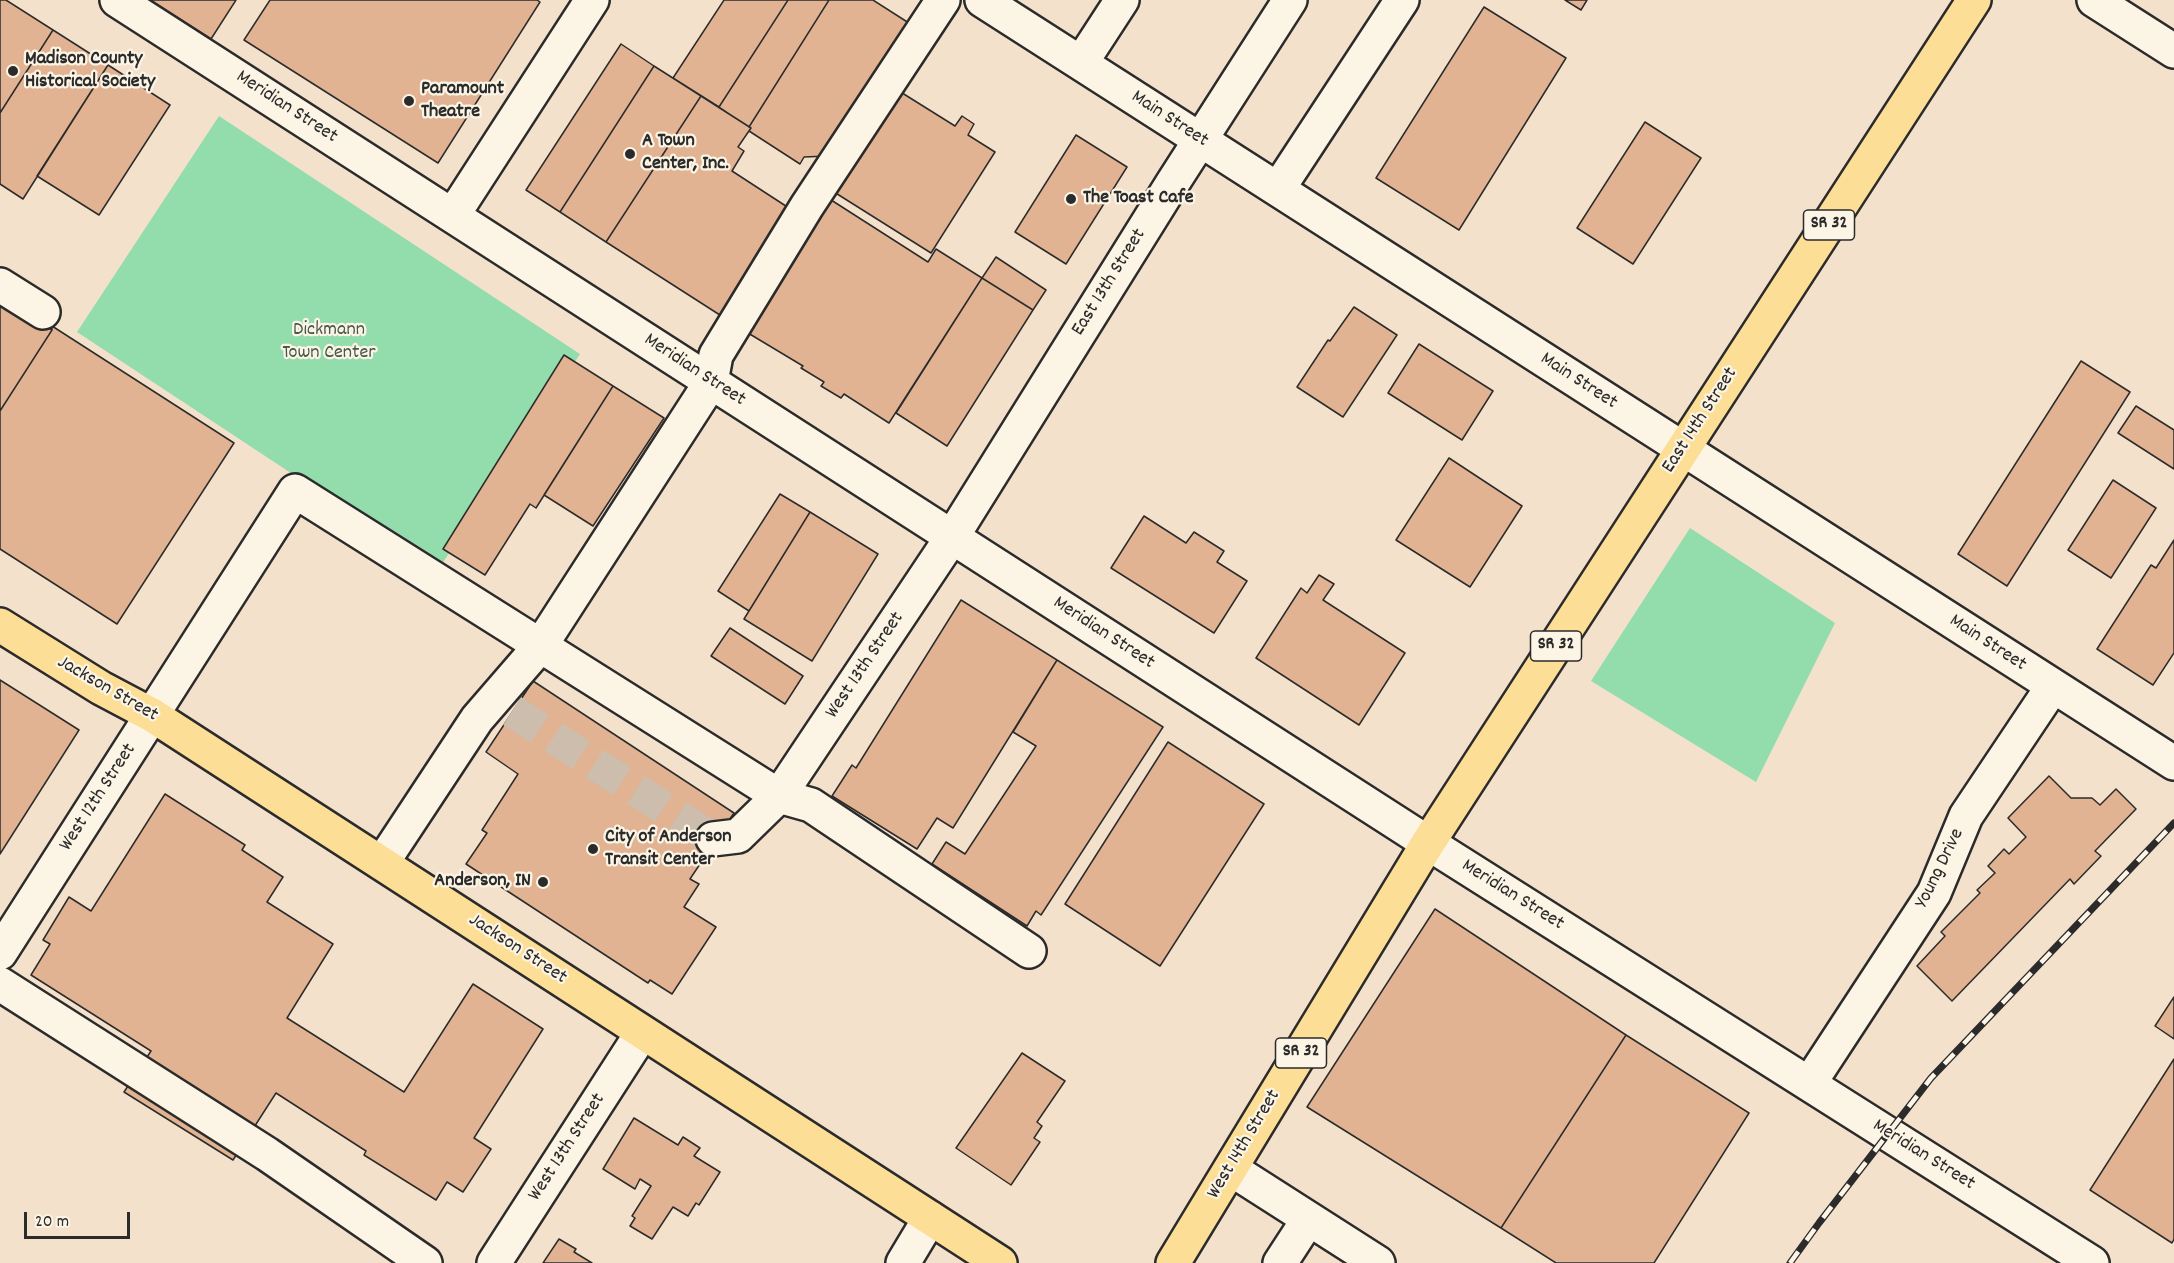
<!DOCTYPE html>
<html>
<head>
<meta charset="utf-8">
<style>
  body { margin:0 }
  #map { position:relative; width:2174px; height:1263px; overflow:hidden; background:#f4e1cc; font-family:Dekko,sans-serif }
  canvas { display:block }
  .scale { position:absolute; left:24px; top:1212px; width:106px; height:27px; box-sizing:border-box; border:3px solid #2b2b2b; border-top:0; padding-left:8px; font-size:18px; line-height:21px; white-space:nowrap; color:#2b2b2b; -webkit-text-stroke:4px #fcf5e5; paint-order:stroke }
</style>
</head>
<body>
<div id="map">
<canvas width="2174" height="1263"></canvas>
<div class="scale">20 m</div>
</div>
<script>
const context = document.querySelector('canvas').getContext('2d');
context.lineJoin = 'round';
function fillPath(path, color) { context.fillStyle = color; context.fill(path, 'evenodd'); }
function trace(path, color, width, dash) { context.strokeStyle = color; context.lineWidth = width; context.lineCap = dash ? 'butt' : 'round'; context.setLineDash(dash || []); context.stroke(path); }
function write(font, color, halo, rows, align = 'center') {
  context.font = font + ' Dekko,sans-serif'; context.lineWidth = 4.5; context.setLineDash([]); context.textBaseline = 'middle'; context.strokeStyle = halo; context.fillStyle = color; for (const [text, x, y, turn = 0] of rows) {
    context.save(); context.translate(x, y); context.rotate((+turn || 0) * Math.PI / 180); context.textAlign = isNaN(turn) ? turn : align; if (halo) context.strokeText(text, 0, 0); context.fillText(text, 0, 0); context.restore();
  }
}
const green = new Path2D(`
  M 219,116 L 580,354 L 438,570 L 77,332 Z
  M 1690,528 L 1835,623 L 1756,782 L 1591,681 Z`);
const building = new Path2D(`
  M 0,0 L 6,0 L 53,30 L 0,113 Z
  M 150,0 L 236,0 L 211,39 Z
  M 270,0 L 537,0 L 540,2 L 438,163 L 244,40 Z
  M 724,0 L 788,0 L 719,107 L 673,78 Z
  M 788,0 L 829,0 L 749,127 L 719,107 Z
  M 829,0 L 873,0 L 912,25 L 828,156 L 804,157 L 800,164 L 749,131 L 751,128 L 749,127 Z
  M 1565,0 L 1587,0 L 1581,10 Z
  M 1484,7 L 1566,58 L 1459,230 L 1376,178 Z
  M 53,30 L 108,65 L 23,199 L 0,184 L 0,113 Z
  M 621,44 L 654,66 L 560,212 L 526,190 Z
  M 108,65 L 170,105 L 99,215 L 37,176 Z
  M 654,66 L 701,96 L 606,242 L 560,212 Z
  M 899,91 L 955,126 L 962,116 L 974,124 L 968,135 L 995,152 L 931,253 L 834,192 Z
  M 701,96 L 751,128 L 738,147 L 744,151 L 732,171 L 792,210 L 723,317 L 606,242 Z
  M 1645,122 L 1701,158 L 1633,264 L 1577,228 Z
  M 1076,135 L 1127,167 L 1066,264 L 1015,232 Z
  M 828,198 L 928,262 L 936,249 L 982,278 L 889,423 L 844,394 L 841,398 L 821,386 L 824,382 L 801,368 L 803,366 L 743,330 Z
  M 996,257 L 1046,290 L 1033,310 L 982,278 Z
  M 982,278 L 1033,310 L 947,446 L 896,413 Z
  M 2,298 L 52,330 L 0,411 L 0,301 Z
  M 1354,307 L 1397,335 L 1343,417 L 1297,387 L 1328,340 L 1330,341 Z
  M 52,326 L 234,443 L 117,624 L 0,549 L 0,411 L 52,330 Z
  M 1419,344 L 1493,391 L 1462,440 L 1388,393 Z
  M 564,355 L 613,386 L 536,508 L 530,504 L 485,575 L 443,549 Z
  M 2081,361 L 2130,392 L 2007,586 L 1958,554 Z
  M 613,386 L 664,418 L 593,526 L 544,495 Z
  M 2136,406 L 2174,430 L 2174,469 L 2118,433 Z
  M 1449,458 L 1522,506 L 1470,587 L 1396,540 Z
  M 2113,480 L 2156,508 L 2111,578 L 2068,550 Z
  M 780,494 L 810,512 L 749,611 L 718,591 Z
  M 810,512 L 878,554 L 812,661 L 744,619 Z
  M 1144,516 L 1186,543 L 1194,532 L 1224,551 L 1217,562 L 1247,581 L 1214,633 L 1111,568 Z
  M 2174,540 L 2174,653 L 2153,685 L 2097,649 L 2151,565 L 2156,568 Z
  M 1319,575 L 1334,584 L 1323,600 L 1405,653 L 1359,725 L 1256,658 L 1301,588 L 1307,593 Z
  M 961,600 L 1057,660 L 953,828 L 937,818 L 917,849 L 832,796 L 852,765 L 856,768 Z
  M 730,628 L 803,676 L 785,704 L 711,656 Z
  M 1057,660 L 1163,727 L 1041,915 L 1036,911 L 1027,926 L 932,864 L 946,842 L 965,854 L 1036,746 L 1013,732 Z
  M 0,680 L 79,730 L 0,854 Z
  M 533,681 L 734,813 L 690,879 L 699,884 L 684,907 L 716,927 L 672,994 L 650,980 L 648,983 L 466,864 L 487,833 L 482,830 L 518,774 L 486,752 Z
  M 1168,742 L 1264,804 L 1160,966 L 1065,904 Z
  M 2049,776 L 2071,798 L 2092,798 L 2100,805 L 2116,789 L 2136,809 L 2095,851 L 2101,856 L 2074,884 L 2070,879 L 1952,1001 L 1917,966 L 1945,936 L 1941,932 L 1980,893 L 1977,890 L 1995,873 L 1988,866 L 2004,849 L 2009,854 L 2026,837 L 2008,818 Z
  M 165,794 L 245,845 L 242,850 L 283,877 L 267,902 L 333,944 L 287,1018 L 404,1092 L 473,984 L 543,1029 L 474,1138 L 491,1149 L 463,1192 L 447,1182 L 436,1200 L 364,1155 L 366,1151 L 276,1093 L 233,1160 L 124,1092 L 151,1051 L 31,975 L 50,944 L 43,940 L 69,897 L 91,911 Z
  M 1435,909 L 1626,1035 L 1501,1228 L 1307,1107 Z
  M 2174,997 L 2174,1039 L 2155,1026 Z
  M 1626,1035 L 1749,1113 L 1654,1263 L 1556,1263 L 1501,1228 Z
  M 1022,1053 L 1065,1081 L 1037,1122 L 1042,1126 L 1034,1138 L 1040,1142 L 1011,1185 L 956,1148 Z
  M 2174,1059 L 2174,1239 L 2172,1243 L 2090,1190 Z
  M 634,1118 L 678,1145 L 683,1137 L 700,1148 L 694,1156 L 720,1172 L 699,1205 L 696,1203 L 688,1216 L 673,1207 L 652,1239 L 630,1226 L 635,1218 L 632,1216 L 651,1186 L 640,1179 L 635,1189 L 603,1169 Z
  M 559,1239 L 576,1249 L 574,1252 L 592,1263 L 543,1263 Z`);
const minorTunnel = new Path2D(`
  M 512,711 L 713,839`);
const minor = new Path2D(`
  M 117,0 L 1428,843 L 2092,1263
  M 982,0 L 2174,763
  M 2094,0 L 2174,51
  M 1081,63 L 1122,0
  M 1278,189 L 1402,0
  M 453,215 L 592,0
  M 0,285 L 43,312
  M 713,839 L 738,836 L 779,796 L 952,537 L 1172,184 L 1290,0
  M 382,863 L 477,719 L 541,645 L 711,382 L 716,355 L 807,206 L 943,0
  M 0,953 L 295,491 L 779,796 L 811,805 L 1029,951
  M 0,984 L 267,1154 L 425,1263
  M 1809,1084 L 1934,893 L 1966,816 L 2053,686
  M 1231,1169 L 1378,1263
  M 494,1263 L 642,1033
  M 903,1263 L 930,1218
  M 1280,1263 L 1308,1220`);
const major = new Path2D(`
  M 0,625 L 101,688 L 152,715 L 1000,1263
  M 1173,1263 L 1428,843 L 1974,0`);
const rail = new Path2D(`
  M 1790,1263 L 1819,1223 L 1931,1078 L 2174,823`);
const markers = [
  [13,71,6,"#2b2b2b"],
  [409,101,6,"#2b2b2b"],
  [630,154,6,"#2b2b2b"],
  [1071,199,6,"#2b2b2b"],
  [593,849,6,"#2b2b2b"],
  [543,882,6,"#2b2b2b"]
];
const shields = [
  [1829,225,51],
  [1556,646,51],
  [1301,1053,51]
];
const shieldNames = [
  ["SR 32",1829,225],
  ["SR 32",1556,646],
  ["SR 32",1301,1053]
];
const poiNames = [
  ["Madison County",25,60],
  ["Historical Society",25,83],
  ["Paramount",421,90],
  ["Theatre",421,113],
  ["A Town",642,142],
  ["Center, Inc.",642,165],
  ["The Toast Cafe",1083,199],
  ["City of Anderson",605,838],
  ["Transit Center",605,861],
  ["Anderson, IN",531,882,"right"]
];
const streetNames = [
  ["Meridian Street",286,108,33],
  ["Main Street",1169,120,33],
  ["East 13th Street",1110,283,-58],
  ["Meridian Street",694,371,33],
  ["Main Street",1578,382,33],
  ["East 14th Street",1701,421,-57],
  ["Meridian Street",1103,634,33],
  ["Main Street",1987,644,33],
  ["West 13th Street",866,666,-56],
  ["Jackson Street",107,690,30],
  ["West 12th Street",99,798,-57],
  ["Young Drive",1941,869,-64],
  ["Meridian Street",1512,896,32],
  ["Jackson Street",517,950,33],
  ["West 14th Street",1245,1145,-59],
  ["West 13th Street",568,1148,-57],
  ["Meridian Street",1923,1156,32]
];
const parkNames = [
  ["Dickmann",329,331],
  ["Town Center",329,354]
];
fillPath(green, '#93dcac');
fillPath(building, '#e1b392');
trace(building, '#2b2b2b', 1.5);
trace(minorTunnel, '#ccbdac', 33, [33, 16]);
trace(minor, '#2b2b2b', 38);
trace(major, '#2b2b2b', 38);
trace(minor, '#fcf5e5', 33);
trace(major, '#fcde96', 33);
trace(rail, '#2b2b2b', 7);
trace(rail, '#fcf5e5', 4.5, [14]);
for (const [x, y, r, color] of markers) { const dot = new Path2D(); dot.arc(x, y, r, 0, 2 * Math.PI); context.fillStyle = color; context.fill(dot); trace(dot, '#fcf5e5', 2); }
for (const [x, y, w] of shields) { const box = new Path2D(); box.roundRect(x - w / 2, y - 15, w, 30, 4.5); context.fillStyle = '#fcf5e5'; context.fill(box); trace(box, '#2b2b2b', 1.5); }
write('bold 18px', '#2b2b2b', null, shieldNames);
write('bold 20px', '#2b2b2b', '#fcf5e5', poiNames, 'left');
write('20px', '#2b2b2b', '#fcf5e5', streetNames);
write('20px', '#45574b', '#fcf5e5', parkNames);
</script>
</body>
</html>
